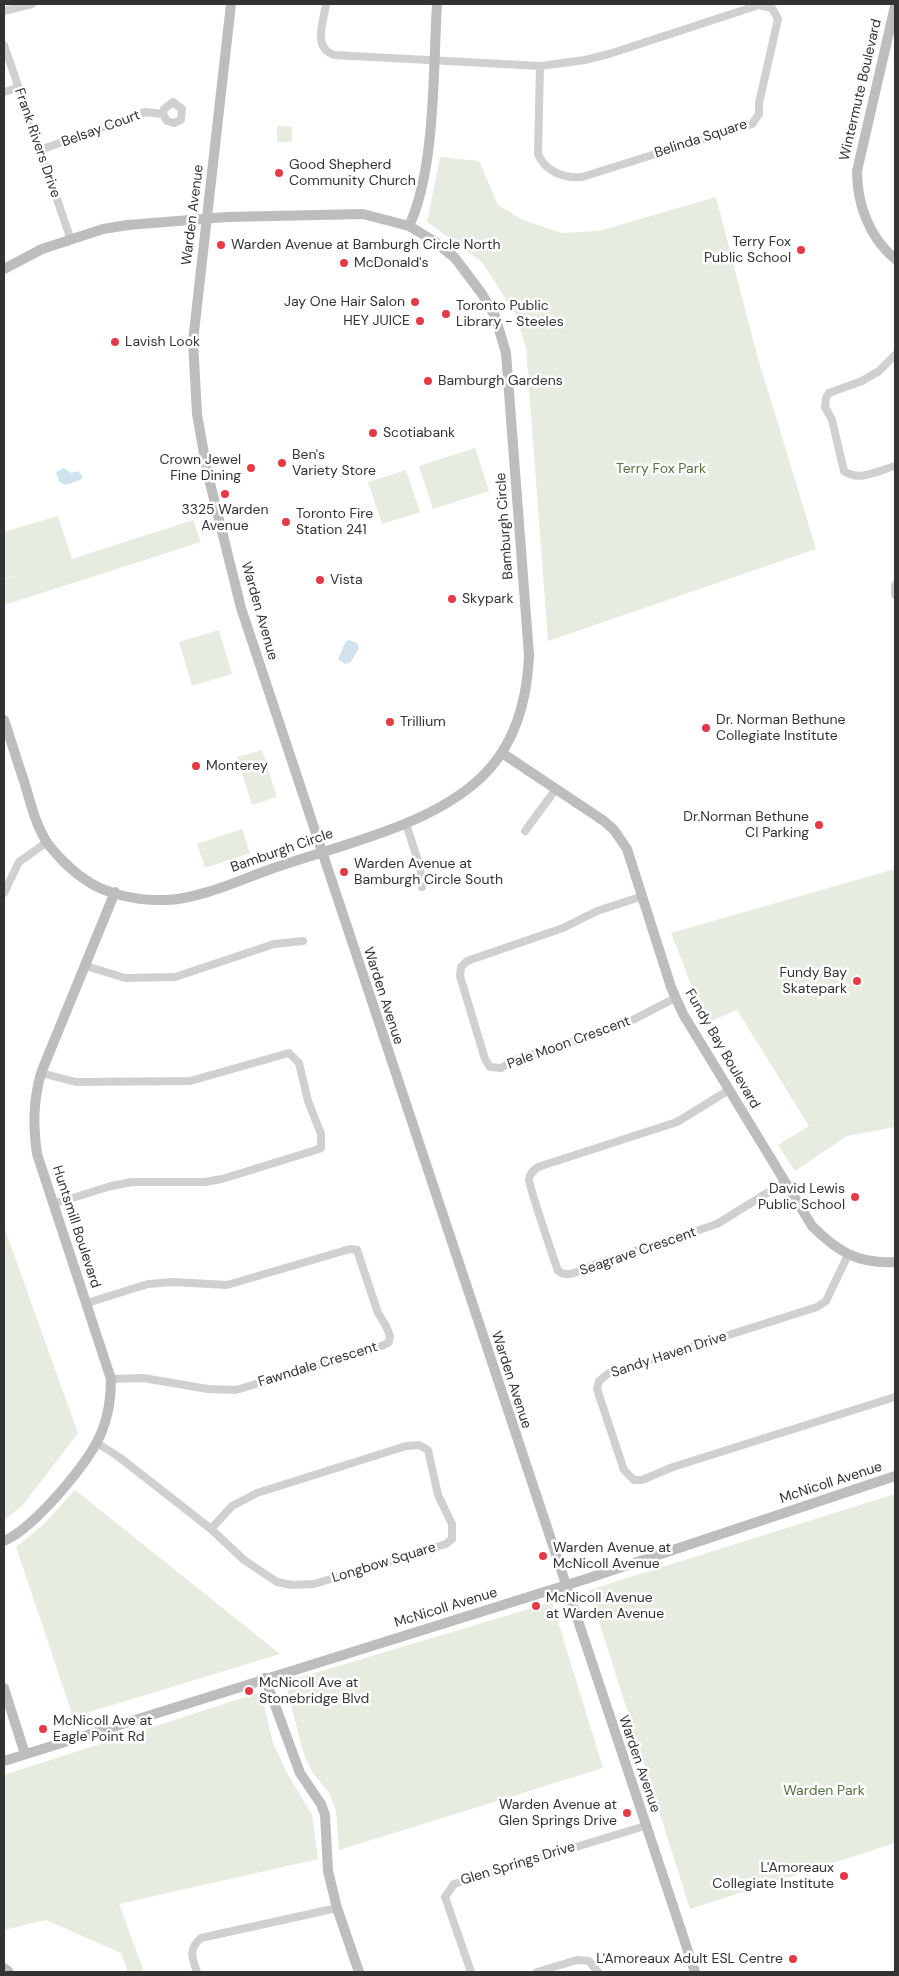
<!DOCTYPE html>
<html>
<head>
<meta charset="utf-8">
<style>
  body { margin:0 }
  #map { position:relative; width:899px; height:1976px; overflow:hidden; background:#fff; font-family:"DM Sans",sans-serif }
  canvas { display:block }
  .frame { position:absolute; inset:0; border:5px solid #333; pointer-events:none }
</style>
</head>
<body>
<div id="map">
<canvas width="899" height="1976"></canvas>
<div class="frame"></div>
</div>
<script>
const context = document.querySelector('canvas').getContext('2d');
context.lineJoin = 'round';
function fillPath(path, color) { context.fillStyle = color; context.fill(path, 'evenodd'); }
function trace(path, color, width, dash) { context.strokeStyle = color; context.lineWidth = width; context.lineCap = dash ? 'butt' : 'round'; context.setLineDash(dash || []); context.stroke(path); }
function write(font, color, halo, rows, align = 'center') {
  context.font = font + ' "DM Sans",sans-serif'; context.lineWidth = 5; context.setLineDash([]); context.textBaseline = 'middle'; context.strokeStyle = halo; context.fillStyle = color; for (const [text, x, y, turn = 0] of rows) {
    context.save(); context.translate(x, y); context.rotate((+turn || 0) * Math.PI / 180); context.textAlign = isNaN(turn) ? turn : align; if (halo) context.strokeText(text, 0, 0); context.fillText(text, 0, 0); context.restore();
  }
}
const green = new Path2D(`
  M 277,126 L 292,127 L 292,142 L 277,142 Z
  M 440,157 L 479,161 L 498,205 L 523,220 L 561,233 L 599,231 L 716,197 L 757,355 L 816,549 L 548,641 L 526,348 L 515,313 L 482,262 L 427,222 Z
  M 475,448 L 489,491 L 433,509 L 419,466 Z
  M 406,470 L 420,512 L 382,524 L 368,482 Z
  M 58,516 L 72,559 L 193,520 L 201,542 L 4,605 L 4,580 L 20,575 L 4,579 L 4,532 Z
  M 219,630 L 232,674 L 192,686 L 179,642 Z
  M 262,750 L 277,797 L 252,805 L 237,757 Z
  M 242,829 L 250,853 L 205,868 L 197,844 Z
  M 895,869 L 895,1127 L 847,1136 L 795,1171 L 778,1145 L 809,1126 L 737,1010 L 706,1023 L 671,933 Z
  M 4,1227 L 78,1433 L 23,1505 L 4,1520 Z
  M 75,1490 L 280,1654 L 73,1717 L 16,1547 L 43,1525 Z
  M 895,1494 L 895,1843 L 690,1909 L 589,1590 Z
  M 552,1602 L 603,1768 L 339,1850 L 336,1811 L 329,1793 L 313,1773 L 304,1755 L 285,1682 Z
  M 261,1692 L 273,1743 L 287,1773 L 312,1815 L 318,1859 L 119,1904 L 144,1972 L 128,1972 L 121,1953 L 46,1920 L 4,1930 L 4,1775 Z`);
const water = new Path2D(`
  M 64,468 L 71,473 L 78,471 L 83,477 L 80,480 L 66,485 L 59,482 L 56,472 Z
  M 349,640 L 357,643 L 359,648 L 351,662 L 345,664 L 338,659 L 346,641 Z`);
const street = new Path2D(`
  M 326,4 C 324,21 312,48 334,55 L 540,66 L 585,60 L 609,54 L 759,5 L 772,8 L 778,19 L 759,103 L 759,114 L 752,124 L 582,177 C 564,179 545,171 538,154 L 540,66
  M 4,11 L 32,4
  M 4,45 L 71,240
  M 4,92 L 18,88
  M 40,150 L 145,112 L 163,114 L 167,121 L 174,123 L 181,120 L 182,109 L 173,102 L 164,109 L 163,114
  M 895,355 L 879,371 L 862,381 L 829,393 L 826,398 L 825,407 L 832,420 L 844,471 C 859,482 878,471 895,466
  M 895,585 L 895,595
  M 406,824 L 420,867 L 422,887
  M 525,831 L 556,789
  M 4,893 L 19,862 L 47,842
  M 643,896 L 597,911 L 563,928 L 467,961 L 461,967 L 460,976 L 485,1059 L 490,1067 L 501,1068 L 512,1061 L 623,1025 L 675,998
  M 86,966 L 125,978 L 175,977 L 274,944 L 303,941
  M 41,1073 L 76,1082 L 190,1081 L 289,1053 L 299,1063 L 308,1101 L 321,1134 L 321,1148 L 316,1150 L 222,1179 L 205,1182 L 132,1182 L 111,1186 L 53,1204
  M 729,1090 L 677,1122 L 538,1167 C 534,1170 530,1173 529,1179 C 529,1187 554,1259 558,1271 C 568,1278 577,1272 587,1267 L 717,1224 L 785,1182
  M 848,1255 L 826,1301 L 817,1307 L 609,1373 L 599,1381 L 597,1389 L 624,1470 L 634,1480 L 642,1480 L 673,1467 L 895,1397
  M 87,1303 L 148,1284 L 173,1282 L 227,1285 L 350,1249 L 357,1250 L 378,1313 L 386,1326 L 390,1336 L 389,1342 L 384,1345 L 236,1390 L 208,1389 L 143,1378 L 111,1379
  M 97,1443 L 119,1457 L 211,1529 L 244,1560 L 277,1582 L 292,1585 L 314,1584 L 446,1544 L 452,1539 L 452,1524 L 438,1495 L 428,1450 L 419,1445 L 406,1446 L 257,1493 L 232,1506 L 211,1529
  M 197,1972 C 192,1958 188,1949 201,1938 L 337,1908
  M 471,1972 L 445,1897 L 454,1884 L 645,1826
  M 537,1972 L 577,1960 L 589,1961 L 598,1972`);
const secondary = new Path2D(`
  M 231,4 L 193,341 L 197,414 L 207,471 L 241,608 L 695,1972
  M 895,6 L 857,171 C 857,204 869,237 895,259
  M 409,226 C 436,168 433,69 437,4
  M 4,269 L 42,249 L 103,229 L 128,225 L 227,217 L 363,214 L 409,226 L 434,241 L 455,258 L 482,294 L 495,316 L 506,353 L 529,655 C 527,703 513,751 475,783 C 423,828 336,846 271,869 C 240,880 199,899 166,900 C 140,901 105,895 83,878 C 71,870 55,854 46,841 C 35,823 30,801 24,781 C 17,761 11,740 4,720
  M 502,753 L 604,821 L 614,830 L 627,849 L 671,987 L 683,1014 L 812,1226 C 838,1252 858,1264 895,1262
  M 4,1541 C 34,1528 90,1462 102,1431 C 109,1414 111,1397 111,1379 L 37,1154 C 33,1125 33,1102 41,1073 L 115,892
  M 265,1678 L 300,1773 L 321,1804 L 325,1815 L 328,1871 L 337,1908 L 359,1972
  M 4,1688 L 25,1754
  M 4,1761 L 586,1579 L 895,1476
  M 4,1968 L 9,1972`);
const markers = [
  [279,173,5,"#e63946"],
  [221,245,5,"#e63946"],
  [801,250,5,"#e63946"],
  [344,263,5,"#e63946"],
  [415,302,5,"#e63946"],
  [446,314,5,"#e63946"],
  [420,321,5,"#e63946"],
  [115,342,5,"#e63946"],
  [428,381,5,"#e63946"],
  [373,433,5,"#e63946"],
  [282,463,5,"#e63946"],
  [251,468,5,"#e63946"],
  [225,494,5,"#e63946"],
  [286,522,5,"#e63946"],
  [320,580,5,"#e63946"],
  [452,599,5,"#e63946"],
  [390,722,5,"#e63946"],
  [706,728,5,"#e63946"],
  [196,766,5,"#e63946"],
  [819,825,5,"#e63946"],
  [344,872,5,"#e63946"],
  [857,981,5,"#e63946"],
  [855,1197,5,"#e63946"],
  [543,1556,5,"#e63946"],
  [536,1606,5,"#e63946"],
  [249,1691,5,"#e63946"],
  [43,1729,5,"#e63946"],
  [627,1813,5,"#e63946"],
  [844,1876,5,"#e63946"],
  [793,1959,5,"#e63946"]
];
const streetNames = [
  ["Wintermute Boulevard",861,90,-77],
  ["Belsay Court",101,129,-20],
  ["Belinda Square",701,139,-18],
  ["Frank Rivers Drive",37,143,71],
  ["Warden Avenue",193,215,-83],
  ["Bamburgh Circle",505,526,-94],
  ["Warden Avenue",259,611,74],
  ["Bamburgh Circle",282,851,-19],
  ["Warden Avenue",383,996,72],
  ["Pale Moon Crescent",569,1043,-20],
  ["Fundy Bay Boulevard",722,1049,60],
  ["Huntsmill Boulevard",76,1227,72],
  ["Seagrave Crescent",638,1252,-19],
  ["Sandy Haven Drive",669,1355,-18],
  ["Fawndale Crescent",318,1365,-17],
  ["Warden Avenue",511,1380,72],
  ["McNicoll Avenue",831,1483,-18],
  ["Longbow Square",384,1563,-17],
  ["McNicoll Avenue",446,1608,-17],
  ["Warden Avenue",639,1764,71],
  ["Glen Springs Drive",518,1864,-17]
];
const poiNames = [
  ["Good Shepherd",289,165],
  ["Community Church",289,181],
  ["Terry Fox",791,242,"right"],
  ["Public School",791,258,"right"],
  ["Warden Avenue at Bamburgh Circle North",231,245],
  ["McDonald's",354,263],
  ["Jay One Hair Salon",405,302,"right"],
  ["Toronto Public",456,306],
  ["Library - Steeles",456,322],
  ["HEY JUICE",410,321,"right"],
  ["Lavish Look",125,342],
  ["Bamburgh Gardens",438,381],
  ["Scotiabank",383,433],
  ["Ben's",292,455],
  ["Variety Store",292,471],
  ["Crown Jewel",241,460,"right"],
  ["Fine Dining",241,476,"right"],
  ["3325 Warden",225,510,"center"],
  ["Avenue",225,526,"center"],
  ["Toronto Fire",296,514],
  ["Station 241",296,530],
  ["Vista",330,580],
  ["Skypark",462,599],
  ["Dr. Norman Bethune",716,720],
  ["Collegiate Institute",716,736],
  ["Trillium",400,722],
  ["Monterey",206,766],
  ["Dr.Norman Bethune",809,817,"right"],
  ["CI Parking",809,833,"right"],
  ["Warden Avenue at",354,864],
  ["Bamburgh Circle South",354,880],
  ["Fundy Bay",847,973,"right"],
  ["Skatepark",847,989,"right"],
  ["David Lewis",845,1189,"right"],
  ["Public School",845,1205,"right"],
  ["Warden Avenue at",553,1548],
  ["McNicoll Avenue",553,1564],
  ["McNicoll Avenue",546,1598],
  ["at Warden Avenue",546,1614],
  ["McNicoll Ave at",259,1683],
  ["Stonebridge Blvd",259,1699],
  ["McNicoll Ave at",53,1721],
  ["Eagle Point Rd",53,1737],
  ["Warden Avenue at",617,1805,"right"],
  ["Glen Springs Drive",617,1821,"right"],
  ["L'Amoreaux",834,1868,"right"],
  ["Collegiate Institute",834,1884,"right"],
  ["L'Amoreaux Adult ESL Centre",783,1959,"right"]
];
const parkNames = [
  ["Terry Fox Park",661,469],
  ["Warden Park",824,1791]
];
fillPath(green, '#e6ecdf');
fillPath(water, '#cfe2ee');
trace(street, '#d0d0d0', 8);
trace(secondary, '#bdbdbd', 10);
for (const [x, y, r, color] of markers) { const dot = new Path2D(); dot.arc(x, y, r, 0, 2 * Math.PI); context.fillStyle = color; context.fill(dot); trace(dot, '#fff', 2); }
write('14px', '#333', '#fff', streetNames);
write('14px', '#333', '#fff', poiNames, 'left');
write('14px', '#56703f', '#fff', parkNames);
</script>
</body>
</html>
